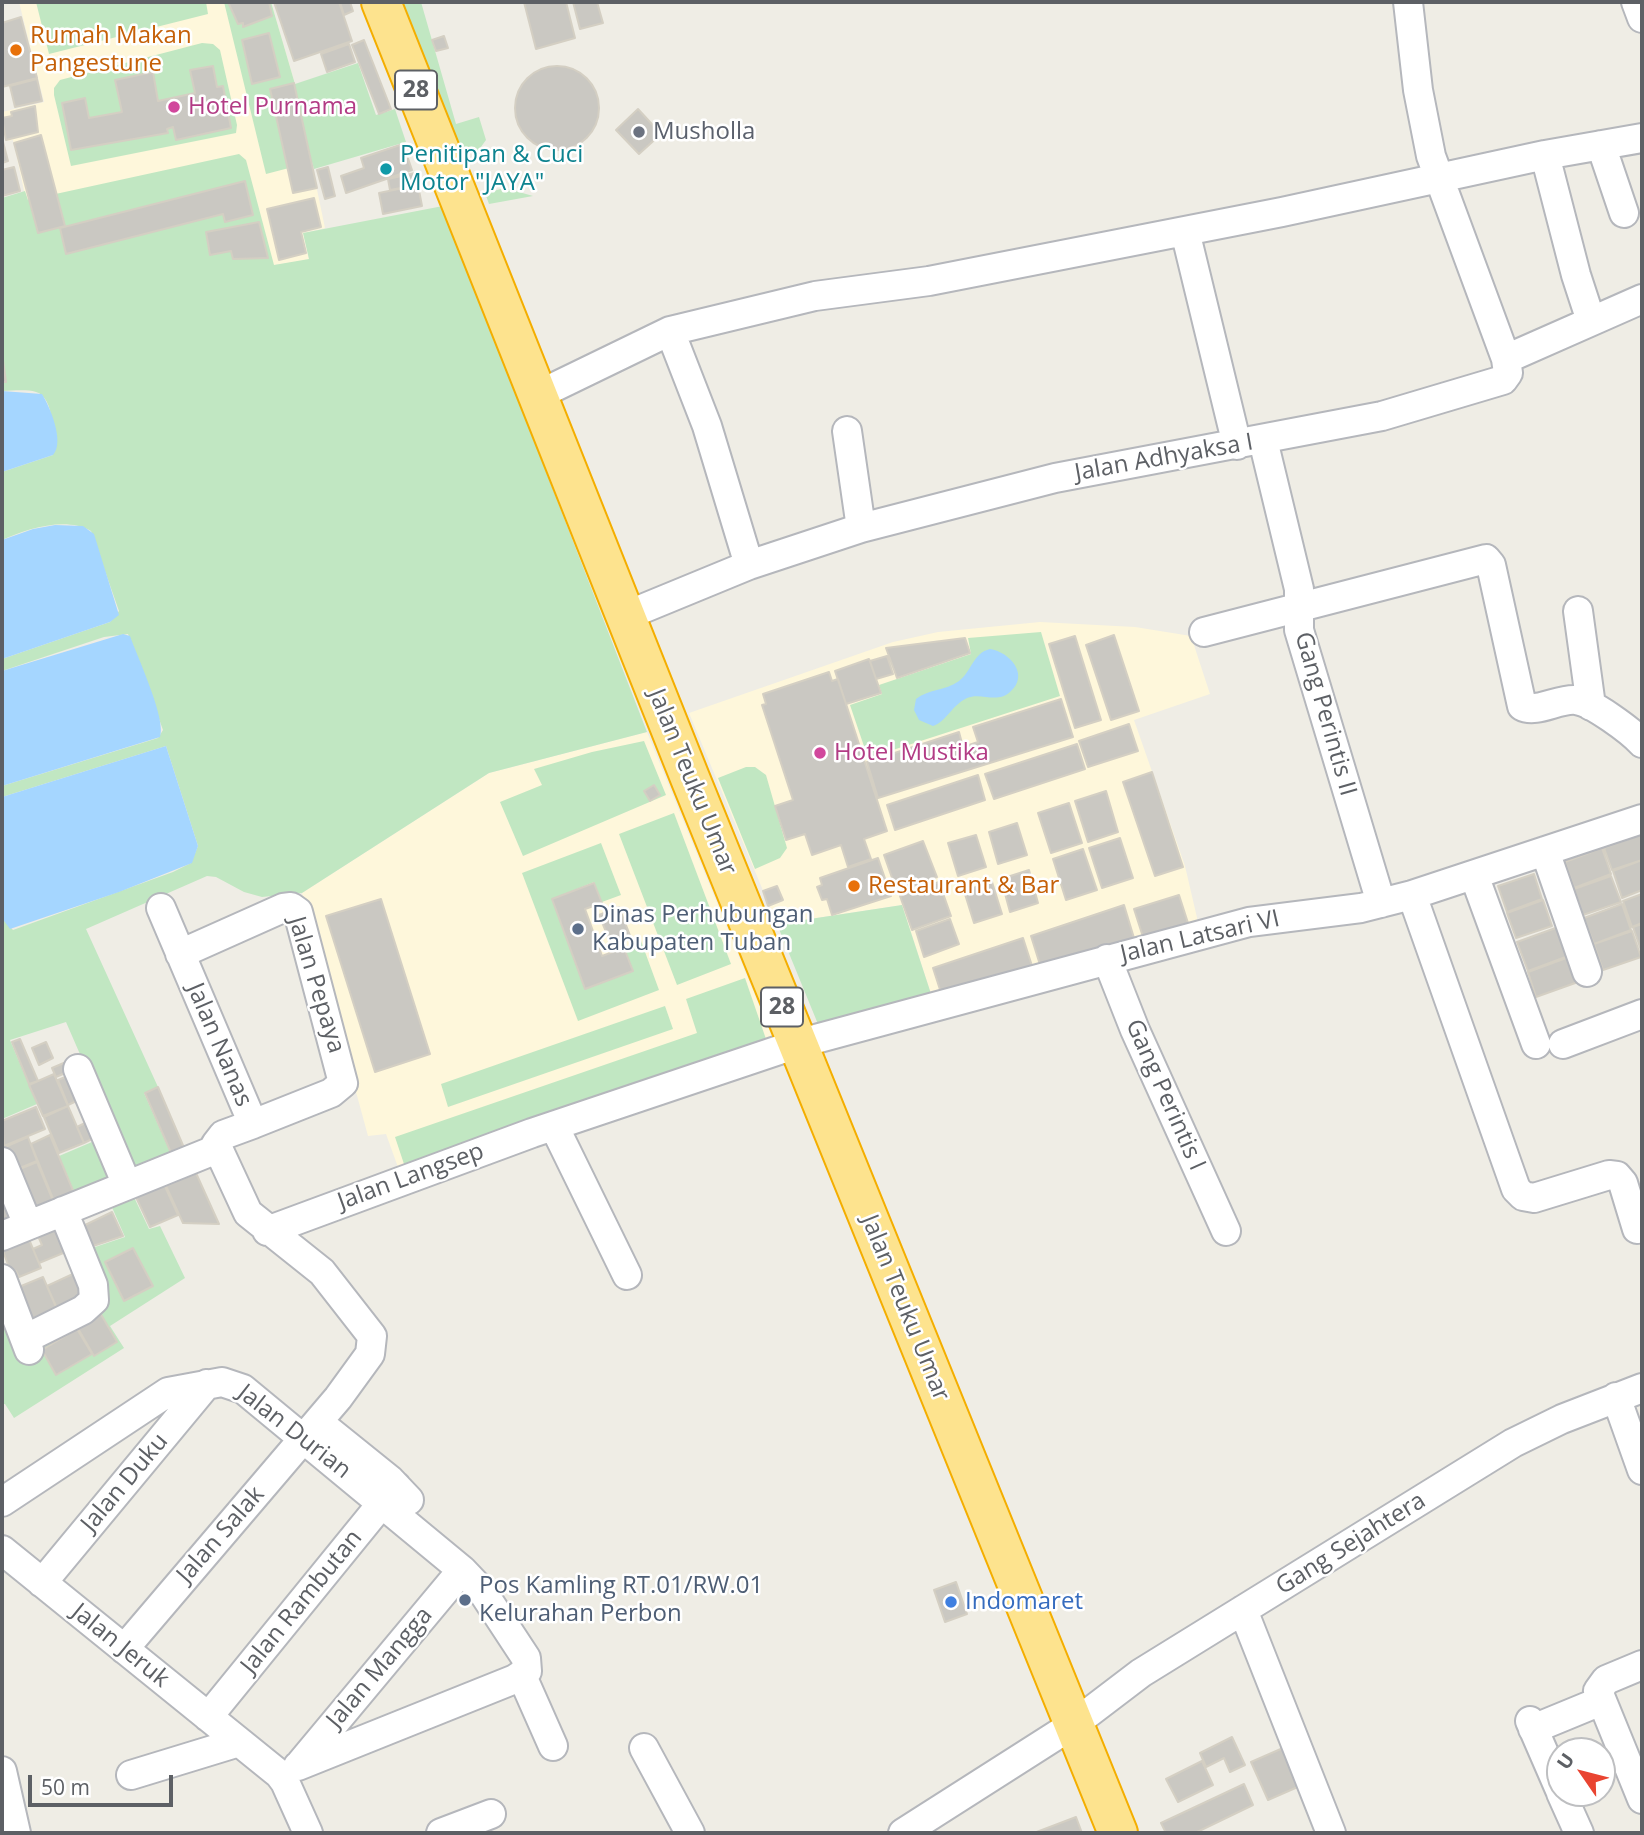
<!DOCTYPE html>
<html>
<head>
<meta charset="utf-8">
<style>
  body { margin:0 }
  #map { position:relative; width:1644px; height:1835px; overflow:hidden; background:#efede5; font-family:"Open Sans",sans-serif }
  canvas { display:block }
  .frame { position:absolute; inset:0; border:4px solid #5d6065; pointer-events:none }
  .north { position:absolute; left:1546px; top:1737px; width:70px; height:70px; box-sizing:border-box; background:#fff; border:2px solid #bebfc1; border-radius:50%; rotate:305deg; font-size:19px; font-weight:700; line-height:28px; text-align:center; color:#5d6065 }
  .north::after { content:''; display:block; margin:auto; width:24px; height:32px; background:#e94431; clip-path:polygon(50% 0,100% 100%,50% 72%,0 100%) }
  .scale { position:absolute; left:28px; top:1775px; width:145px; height:32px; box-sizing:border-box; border:4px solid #5d6065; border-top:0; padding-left:9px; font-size:21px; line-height:24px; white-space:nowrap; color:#5d6065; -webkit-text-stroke:5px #fff; paint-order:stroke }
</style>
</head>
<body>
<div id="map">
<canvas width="1644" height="1835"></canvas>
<div class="frame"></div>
<div class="north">U</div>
<div class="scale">50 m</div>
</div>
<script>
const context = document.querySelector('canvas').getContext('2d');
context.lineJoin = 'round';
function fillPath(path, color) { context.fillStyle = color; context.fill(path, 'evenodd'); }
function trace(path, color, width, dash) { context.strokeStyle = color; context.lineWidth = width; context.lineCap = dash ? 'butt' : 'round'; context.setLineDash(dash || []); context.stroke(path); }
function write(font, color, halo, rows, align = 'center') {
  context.font = font + ' "Open Sans",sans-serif'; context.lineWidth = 5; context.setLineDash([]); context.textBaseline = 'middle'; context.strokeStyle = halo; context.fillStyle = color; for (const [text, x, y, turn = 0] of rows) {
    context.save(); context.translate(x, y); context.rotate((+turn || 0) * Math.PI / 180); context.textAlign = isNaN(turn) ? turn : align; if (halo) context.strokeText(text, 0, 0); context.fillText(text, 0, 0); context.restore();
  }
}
const commercial = new Path2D(`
  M 19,2 L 271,2 L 295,84 L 325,228 L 303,233 L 309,260 L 274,265 L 39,259 L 13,140 L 6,141 L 2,122 L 2,112 L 44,102 Z
  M 1040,622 L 1135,627 L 1191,636 L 1210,694 L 1134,720 L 1185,866 L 1198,922 L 934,1003 L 902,905 L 777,924 L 689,713 L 893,642 L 938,632 Z
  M 647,732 L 774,1042 L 399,1170 L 386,1134 L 368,1136 L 302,893 L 489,773 Z`);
const green = new Path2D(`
  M 36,2 L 206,2 L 208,14 L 49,54 Z
  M 224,2 L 271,2 L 295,84 L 358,63 L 376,115 L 395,109 L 406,142 L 314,169 L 312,162 L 266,174 Z
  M 401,2 L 421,2 L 456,124 L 479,117 L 486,140 L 478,151 L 454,151 Z
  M 202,43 L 213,44 L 220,50 L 237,125 L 236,133 L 71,166 L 54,95 L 54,88 L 60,80 Z
  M 239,154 L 246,160 L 274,265 L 309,259 L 303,233 L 443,206 L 647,732 L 489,773 L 302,893 L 262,897 L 244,892 L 216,877 L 207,876 L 86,929 L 158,1087 L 144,1093 L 172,1156 L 132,1174 L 66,1022 L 10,1040 L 37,1104 L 2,1119 L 2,918 L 13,930 L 173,872 L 191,863 L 198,846 L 166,746 L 2,797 L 2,786 L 158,738 L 163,730 L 128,634 L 104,637 L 2,671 L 2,659 L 110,622 L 119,611 L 91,531 C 66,516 26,529 2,540 L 2,472 L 53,455 C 54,440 55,397 36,392 C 26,389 12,391 2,391 L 2,198 L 25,191 L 28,200 Z
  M 505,188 L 533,196 L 489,204 L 485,193 Z
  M 1041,632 L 1060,696 L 868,758 L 850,705 L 882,694 L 879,685 L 971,654 L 968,638 Z
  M 644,741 L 666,795 L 523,856 L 500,802 L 542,785 L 534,769 L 592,752 Z
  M 746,767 L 755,767 L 766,775 L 787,848 L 780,858 L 755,869 L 718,778 Z
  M 674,813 L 731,964 L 677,985 L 619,834 Z
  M 601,843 L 621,895 L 602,902 L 594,882 L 552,899 L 585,988 L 632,970 L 624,948 L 641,941 L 659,990 L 578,1021 L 522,873 Z
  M 902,905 L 934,1003 L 820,1029 L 777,924 Z
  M 745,978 L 767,1042 L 405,1167 L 395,1137 L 697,1033 L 686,999 Z
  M 665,1006 L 673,1029 L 448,1107 L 441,1084 Z
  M 99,1139 L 116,1179 L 76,1196 L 59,1156 Z
  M 133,1195 L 149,1229 L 160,1226 L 185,1278 L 110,1326 L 124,1348 L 14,1418 L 5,1404 L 2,1404 L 2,1302 L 23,1354 L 99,1308 L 89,1249 L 125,1237 L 111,1205 Z`);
const water = new Path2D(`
  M 2,391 L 42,394 C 50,407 65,442 53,455 L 2,472 Z
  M 55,525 L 83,526 L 94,534 L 119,615 L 110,622 L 2,659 L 2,540 L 33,529 Z
  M 123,634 L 130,636 C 137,656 167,720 160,737 L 2,786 L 2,671 Z
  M 990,649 C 1010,652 1030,675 1010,692 C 997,704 981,692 967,698 C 952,705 947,721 933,726 L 919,720 L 914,710 L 916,699 C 928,689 945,691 959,681 C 972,671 973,653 990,649 Z
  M 166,746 L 198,846 L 192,863 L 119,892 L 10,929 L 2,918 L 2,797 Z`);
const building = new Path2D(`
  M 228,2 L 269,2 L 272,16 L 243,27 L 243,23 L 238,24 Z
  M 274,2 L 339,2 L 352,41 L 294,61 Z
  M 340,2 L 350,2 L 353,11 L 344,15 Z
  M 524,2 L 566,2 L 575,38 L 536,49 Z
  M 573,2 L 597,2 L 603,23 L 580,29 Z
  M 21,17 L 37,78 L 2,87 L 2,23 Z
  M 269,33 L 280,77 L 252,84 L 242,40 Z
  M 444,36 L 448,48 L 436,51 L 432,40 Z
  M 364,40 L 391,109 L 379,114 L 352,45 Z
  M 349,44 L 355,62 L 327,72 L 321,54 Z
  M 213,66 L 217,87 L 223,86 L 231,128 L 176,140 L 173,127 L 167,129 L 168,133 L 71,150 L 62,103 L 85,98 L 89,118 L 122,112 L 115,80 L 153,72 L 158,101 L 195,93 L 190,70 Z
  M515 108a42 42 0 1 1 84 0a42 42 0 1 1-84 0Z
  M 37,79 L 42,101 L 15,107 L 10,86 Z
  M 294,83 L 317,188 L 293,193 L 270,89 Z
  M 35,106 L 38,132 L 6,140 L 2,118 L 12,116 L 11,112 Z
  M 638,109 L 661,134 L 639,154 L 616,130 Z
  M 41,135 L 65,226 L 38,233 L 14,143 Z
  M 2,138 L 8,161 L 2,163 Z
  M 403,144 L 412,170 L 346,193 L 341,176 L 364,168 L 361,158 Z
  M 14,167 L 20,191 L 2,196 L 2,170 Z
  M 328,167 L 335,196 L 325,199 L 317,170 Z
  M 415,173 L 417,185 L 390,190 L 388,179 Z
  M 245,181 L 253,215 L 225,222 L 223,214 L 66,254 L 60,228 Z
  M 418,185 L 422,206 L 383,214 L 379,193 Z
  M 314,198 L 321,227 L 301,232 L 306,253 L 279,260 L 267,209 Z
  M 259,222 L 268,258 L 233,259 L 231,251 L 210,255 L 206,232 Z
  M 2,353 L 6,382 L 2,382 Z
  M 1114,635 L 1139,711 L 1111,720 L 1086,645 Z
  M 1075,636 L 1101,720 L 1075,728 L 1049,644 Z
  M 965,638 L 970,653 L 897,678 L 886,648 Z
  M 887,656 L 893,674 L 876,679 L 870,661 Z
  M 869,659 L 881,693 L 846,704 L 835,671 Z
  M 829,672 L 832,681 L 838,679 L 887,831 L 864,839 L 871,859 L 848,867 L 841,845 L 812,855 L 805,834 L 786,840 L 775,806 L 793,800 L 762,705 L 766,704 L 763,694 Z
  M 1061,699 L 1073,737 L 878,798 L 867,762 L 959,732 L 963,747 L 978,742 L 973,727 Z
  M 1129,724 L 1138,751 L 1088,767 L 1079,741 Z
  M 1077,744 L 1085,769 L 994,799 L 985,774 Z
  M 1152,772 L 1183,867 L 1155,876 L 1123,782 Z
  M 978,775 L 985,800 L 895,830 L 887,805 Z
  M 654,785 L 660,795 L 650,801 L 644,791 Z
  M 1106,791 L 1118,832 L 1088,842 L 1075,801 Z
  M 1069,803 L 1082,843 L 1051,853 L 1038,813 Z
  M 1017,823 L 1027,855 L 998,864 L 989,832 Z
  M 1642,834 L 1642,860 L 1612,870 L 1604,848 Z
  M 976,835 L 986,867 L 958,876 L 948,843 Z
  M 1120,838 L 1133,878 L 1102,888 L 1089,848 Z
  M 923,841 L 937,877 L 897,892 L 884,855 Z
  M 1602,848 L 1611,874 L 1574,888 L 1565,862 Z
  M 1083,849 L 1097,890 L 1066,900 L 1053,859 Z
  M 878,858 L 891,896 L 832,915 L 827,899 L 822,900 L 817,887 L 822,885 L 820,878 Z
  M 1642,860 L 1642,890 L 1622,898 L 1613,871 Z
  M 1029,870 L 1038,903 L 1010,912 L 1001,879 Z
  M 1534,874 L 1542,899 L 1507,912 L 1498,886 Z
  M 1611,876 L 1621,902 L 1583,915 L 1574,889 Z
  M 939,882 L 951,916 L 912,930 L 900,896 Z
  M 992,882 L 1002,914 L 974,923 L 964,891 Z
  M 594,883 L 602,903 L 585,909 L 602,956 L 624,948 L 633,971 L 585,989 L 552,899 Z
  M 777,886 L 783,900 L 768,906 L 763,891 Z
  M 1642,894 L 1642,923 L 1632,927 L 1623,901 Z
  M 1179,895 L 1188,923 L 1143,937 L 1134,909 Z
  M 381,899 L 430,1054 L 375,1072 L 326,916 Z
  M 1543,900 L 1552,926 L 1516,938 L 1507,913 Z
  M 1622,904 L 1631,930 L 1594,944 L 1584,918 Z
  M 1124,905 L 1134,938 L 1041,968 L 1031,936 Z
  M 619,907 L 631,938 L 612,946 L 599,915 Z
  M 950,919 L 959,944 L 924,957 L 916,931 Z
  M 1642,924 L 1642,953 L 1633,927 Z
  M 1561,926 L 1571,955 L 1528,971 L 1517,942 Z
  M 1632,931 L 1641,957 L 1603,970 L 1594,944 Z
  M 1023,938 L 1033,969 L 943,999 L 933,968 Z
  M 1569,957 L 1578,982 L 1536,997 L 1528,972 Z
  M 20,1039 L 38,1081 L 29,1084 L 12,1042 Z
  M 46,1042 L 53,1058 L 39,1065 L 32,1048 Z
  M 66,1062 L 70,1071 L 56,1077 L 52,1068 Z
  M 54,1074 L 68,1106 L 43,1116 L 29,1085 Z
  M 70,1075 L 81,1099 L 68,1105 L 58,1080 Z
  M 158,1087 L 185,1150 L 172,1155 L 145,1093 Z
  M 68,1106 L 84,1143 L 59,1153 L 44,1117 Z
  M 36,1107 L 45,1129 L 4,1146 L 2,1121 Z
  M 89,1121 L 96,1137 L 84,1143 L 77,1127 Z
  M 50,1135 L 74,1193 L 54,1201 L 31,1144 Z
  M 28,1137 L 37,1161 L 15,1170 L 5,1147 Z
  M 37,1162 L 54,1203 L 33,1213 L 15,1171 Z
  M 196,1173 L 219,1224 L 183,1223 L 166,1186 Z
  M 163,1182 L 178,1215 L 150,1227 L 135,1195 Z
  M 2,1184 L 16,1217 L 2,1224 Z
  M 112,1212 L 123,1236 L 90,1247 L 81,1227 Z
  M 63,1226 L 73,1249 L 39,1263 L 33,1249 L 42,1245 L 38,1236 Z
  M 28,1237 L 41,1268 L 19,1277 L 16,1271 L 11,1273 L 2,1248 Z
  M 133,1248 L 153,1286 L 124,1301 L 105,1262 Z
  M 75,1273 L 87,1301 L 59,1313 L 47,1286 Z
  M 43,1277 L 59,1314 L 29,1326 L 14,1289 Z
  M 99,1311 L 117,1342 L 94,1356 L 76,1325 Z
  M 77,1329 L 92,1354 L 56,1375 L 42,1350 Z
  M 956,1582 L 967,1614 L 945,1622 L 934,1590 Z
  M 1232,1737 L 1245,1765 L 1230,1772 L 1224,1758 L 1206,1767 L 1200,1753 Z
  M 1283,1748 L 1300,1786 L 1268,1800 L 1251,1762 Z
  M 1202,1761 L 1213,1785 L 1178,1802 L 1166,1779 Z
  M 1244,1784 L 1253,1805 L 1195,1833 L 1166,1833 L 1161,1823 Z
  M 1076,1817 L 1082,1833 L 1034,1833 Z`);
const minor = new Path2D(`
  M 1636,2 L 1642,18
  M 1601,145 L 1624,213
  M 1545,155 L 1576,275 L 1591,321
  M 1185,231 L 1237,445
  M 670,331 L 707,426 L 749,565
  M 1506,359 L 1642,299
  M 536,396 L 670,331 L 815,296 L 929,281 L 1282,212 L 1545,155 L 1642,138
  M 847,431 L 861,528
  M 1263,440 L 1299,589 L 1299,630 L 1381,903
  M 1578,611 L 1591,706
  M 625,616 L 749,565 L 861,528 L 1055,478 L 1382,416 L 1503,380 L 1508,373 L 1506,359 L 1431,156 L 1418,90 L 1408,2
  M 1204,632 L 1486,559 L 1491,565 L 1522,706 C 1536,714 1559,698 1576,700 C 1592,702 1631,731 1642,743
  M 1545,851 L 1587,972
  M 1474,875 L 1536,1044
  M 1412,895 L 1516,1189 L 1523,1196 L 1534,1198 L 1609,1175 L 1617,1176 L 1623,1183 L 1637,1229
  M 180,954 L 283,908 L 291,907 L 298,912 L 343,1083 L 331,1093 L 253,1124
  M 1107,959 L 1135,1030 L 1226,1231
  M 1563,1044 L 1642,1014
  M 78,1069 L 127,1185
  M 554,1126 L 627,1275
  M 2,1162 L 28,1225
  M 267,1231 L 532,1133 L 797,1044 L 1249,922 L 1361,908 L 1412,895 L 1642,819
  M 2,1236 L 217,1149
  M 2,1279 L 29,1350
  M 25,1339 L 83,1310 L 94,1300 L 93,1285 L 63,1211
  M 1616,1397 L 1642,1470
  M 318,1422 L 390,1480 L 409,1500
  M 2,1502 L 168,1392 L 222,1382 L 243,1389 L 462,1570 L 482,1591 L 526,1658 L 527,1671 L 515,1679 L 298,1766
  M 2,1550 L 279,1774 L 285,1782 L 308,1833
  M 42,1583 L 207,1384
  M 1243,1610 L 1331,1833
  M 124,1649 L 338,1398 L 370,1354 L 372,1336 L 322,1272 L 248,1213 L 216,1144 L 223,1135 L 253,1124 L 161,908
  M 1642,1665 L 1606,1680 L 1598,1691 L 1642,1799
  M 522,1676 L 553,1746
  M 208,1717 L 396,1486
  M 1530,1721 L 1560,1790
  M 1533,1729 L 1601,1701
  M 644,1748 L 690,1833
  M 301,1763 L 462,1570
  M 2,1771 L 16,1833
  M 131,1775 L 239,1742
  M 1561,1793 L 1579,1833
  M 441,1833 L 491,1814
  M 903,1833 L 1074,1724 L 1141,1673 L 1513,1443 L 1562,1419 L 1642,1388`);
const highway = new Path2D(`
  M 381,2 L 690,778 L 1118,1833`);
const markers = [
  [16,50,7,"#e8710a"],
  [174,107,7,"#d1479c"],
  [639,132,7,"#6b7280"],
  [386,169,7,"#0f9aa8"],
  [820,753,7,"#d1479c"],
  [854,886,7,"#e8710a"],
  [578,929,7,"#5c6f8a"],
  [465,1600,7,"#5c6f8a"],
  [951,1602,7,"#3f7fe0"]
];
const shields = [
  [416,90,42],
  [782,1007,42]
];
const shieldNames = [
  ["28",416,90],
  ["28",782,1007]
];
const foodNames = [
  ["Rumah Makan",30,36],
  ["Pangestune",30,64],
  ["Restaurant & Bar",868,886]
];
const hotelNames = [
  ["Hotel Purnama",188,107],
  ["Hotel Mustika",834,753]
];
const worshipNames = [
  ["Musholla",653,132]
];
const cultureNames = [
  ["Penitipan & Cuci",400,155],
  ["Motor \"JAYA\"",400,183]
];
const streetNames = [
  ["Jalan Adhyaksa I",1164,458,-10],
  ["Gang Perintis II",1325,714,74],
  ["Jalan Teuku Umar",692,782,68],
  ["Jalan Latsari VI",1200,937,-13],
  ["Jalan Pepaya",316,985,73],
  ["Jalan Nanas",219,1045,67],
  ["Gang Perintis I",1165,1095,66],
  ["Jalan Langsep",411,1177,-20],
  ["Jalan Teuku Umar",905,1308,68],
  ["Jalan Durian",294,1432,38],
  ["Jalan Duku",125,1483,-50],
  ["Jalan Salak",221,1535,-49],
  ["Gang Sejahtera",1351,1544,-32],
  ["Jalan Rambutan",302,1602,-51],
  ["Jalan Jeruk",120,1646,39],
  ["Jalan Mangga",380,1668,-50]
];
const serviceNames = [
  ["Dinas Perhubungan",592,915],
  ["Kabupaten Tuban",592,943],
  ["Pos Kamling RT.01/RW.01",479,1586],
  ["Kelurahan Perbon",479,1614]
];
const shopNames = [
  ["Indomaret",965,1602]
];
fillPath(commercial, '#fef7db');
fillPath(green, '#c1e7c2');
fillPath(water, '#a5d6ff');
fillPath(building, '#cac8c2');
trace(building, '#d4cfc3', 2);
trace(minor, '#b5b7bc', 32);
trace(highway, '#f4ae00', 42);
trace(minor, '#fff', 28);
trace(highway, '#fde38e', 38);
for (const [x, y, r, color] of markers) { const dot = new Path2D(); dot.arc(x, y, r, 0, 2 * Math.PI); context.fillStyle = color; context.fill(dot); trace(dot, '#fff', 2.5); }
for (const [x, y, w] of shields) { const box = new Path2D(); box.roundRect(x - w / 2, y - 19.5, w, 39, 5); context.fillStyle = '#fff'; context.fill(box); trace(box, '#5d6065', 2); }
write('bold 23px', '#5d6065', null, shieldNames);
write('24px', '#c56008', '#fff', foodNames, 'left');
write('24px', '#b23c85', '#fff', hotelNames, 'left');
write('24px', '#5b616d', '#fff', worshipNames, 'left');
write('24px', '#0d838f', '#fff', cultureNames, 'left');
write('24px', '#5d6065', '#fff', streetNames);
write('24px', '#4e5e75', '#fff', serviceNames, 'left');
write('24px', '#366cbe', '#fff', shopNames, 'left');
</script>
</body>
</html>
